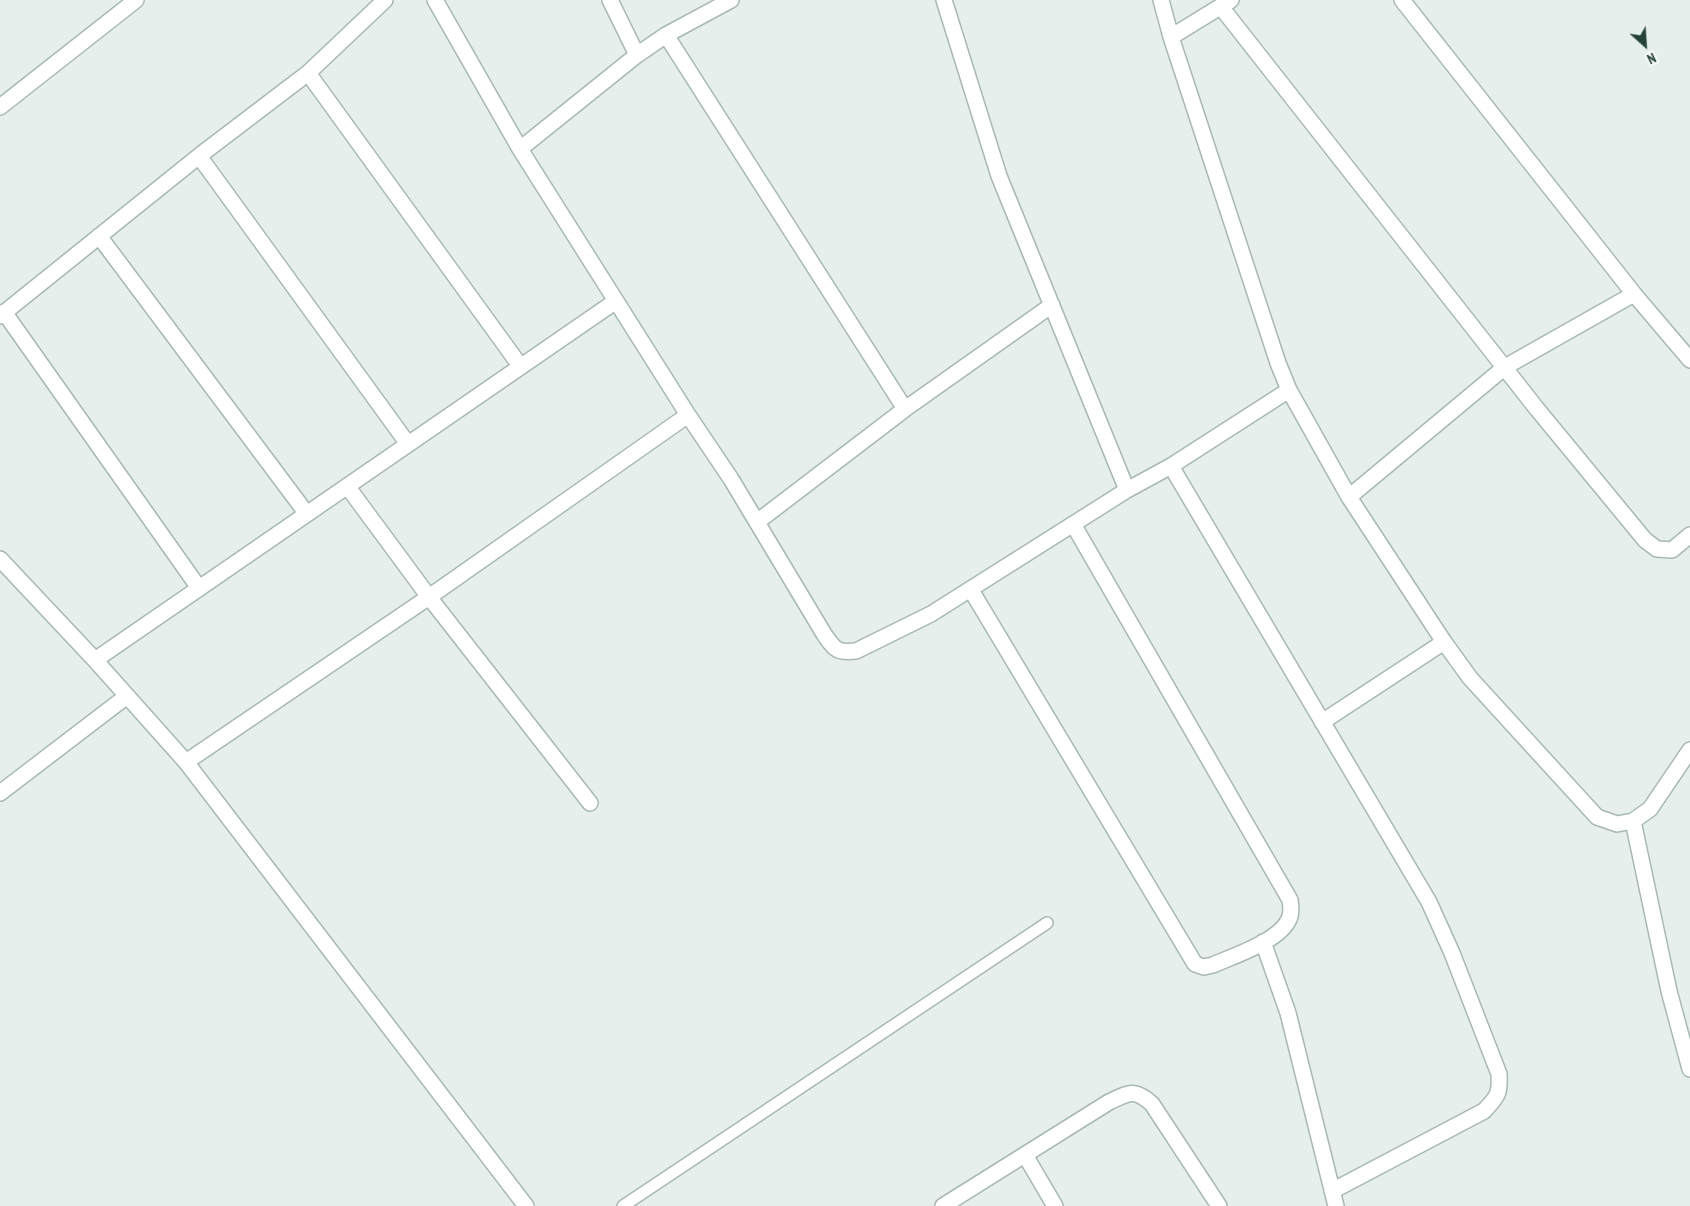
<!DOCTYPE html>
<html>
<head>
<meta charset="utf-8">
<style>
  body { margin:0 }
  #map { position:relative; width:1690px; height:1206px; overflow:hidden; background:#e6efeb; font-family:"PT Sans Narrow",sans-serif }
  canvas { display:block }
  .north { position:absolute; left:1620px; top:20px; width:50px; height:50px; -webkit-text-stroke:4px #f7fbf9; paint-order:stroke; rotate:154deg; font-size:14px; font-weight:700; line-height:20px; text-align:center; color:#24423a }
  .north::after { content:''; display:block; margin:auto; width:18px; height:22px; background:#24423a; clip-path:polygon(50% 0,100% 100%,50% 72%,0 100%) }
</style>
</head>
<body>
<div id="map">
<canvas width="1690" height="1206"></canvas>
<div class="north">N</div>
</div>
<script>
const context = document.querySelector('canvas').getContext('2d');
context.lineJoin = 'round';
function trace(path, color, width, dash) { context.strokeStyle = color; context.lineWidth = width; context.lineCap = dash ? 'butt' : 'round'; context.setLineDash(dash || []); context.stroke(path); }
const lane = new Path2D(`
  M 623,1206 L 1047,923`);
const street = new Path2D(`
  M 435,0 L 520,149 L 688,415 L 731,479 L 824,634 C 835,650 837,653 856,651 L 931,614 L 1127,490 L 1171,466 L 1289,390
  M 610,0 L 637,55
  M 944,0 L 999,176 L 1127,490
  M 1161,0 L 1171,37 L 1278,363 L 1289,390 L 1349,497 L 1444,642 L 1470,678 L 1597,817 L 1617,824 L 1633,821 L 1650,809 L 1690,750
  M 1402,0 L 1634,294 L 1690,360
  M 1221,7 L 1537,409 L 1645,540 L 1657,549 L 1672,550 L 1690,535
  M 666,35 L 905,409
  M 1171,37 L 1231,0
  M 308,73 L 521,367
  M 0,107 L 136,0
  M 520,149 L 637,55 L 666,35 L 731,0
  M 199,156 L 408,444
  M 99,236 L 307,514
  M 4,312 L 199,588
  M 0,316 L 199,156 L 308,73 L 385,0
  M 1171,466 L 1429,902 L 1452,953 L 1499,1074 C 1500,1094 1498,1096 1484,1111 L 1332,1191
  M 347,486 L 429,597 L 590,803
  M 1349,497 L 1505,367 L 1634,294
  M 757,522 L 905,409 L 1052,305
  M 0,559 L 95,660 L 186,762 L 526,1206
  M 971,590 L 1195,964 L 1204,967 L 1213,965 C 1233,956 1280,941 1289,919 C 1292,913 1291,906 1290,900 L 1073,524
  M 95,660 L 616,301
  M 1322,722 L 1444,642
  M 186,762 L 429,597 L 688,415
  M 0,793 L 127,696
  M 1633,821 L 1669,991 L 1690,1069
  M 1263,942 L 1288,1013 L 1336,1206
  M 1025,1155 L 1055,1206
  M 943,1206 L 1109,1102 C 1129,1093 1134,1088 1152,1104 L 1219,1206`);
trace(lane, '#a8b8b2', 14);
trace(street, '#a8b8b2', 18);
trace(lane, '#fff', 11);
trace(street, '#fff', 15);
</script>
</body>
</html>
